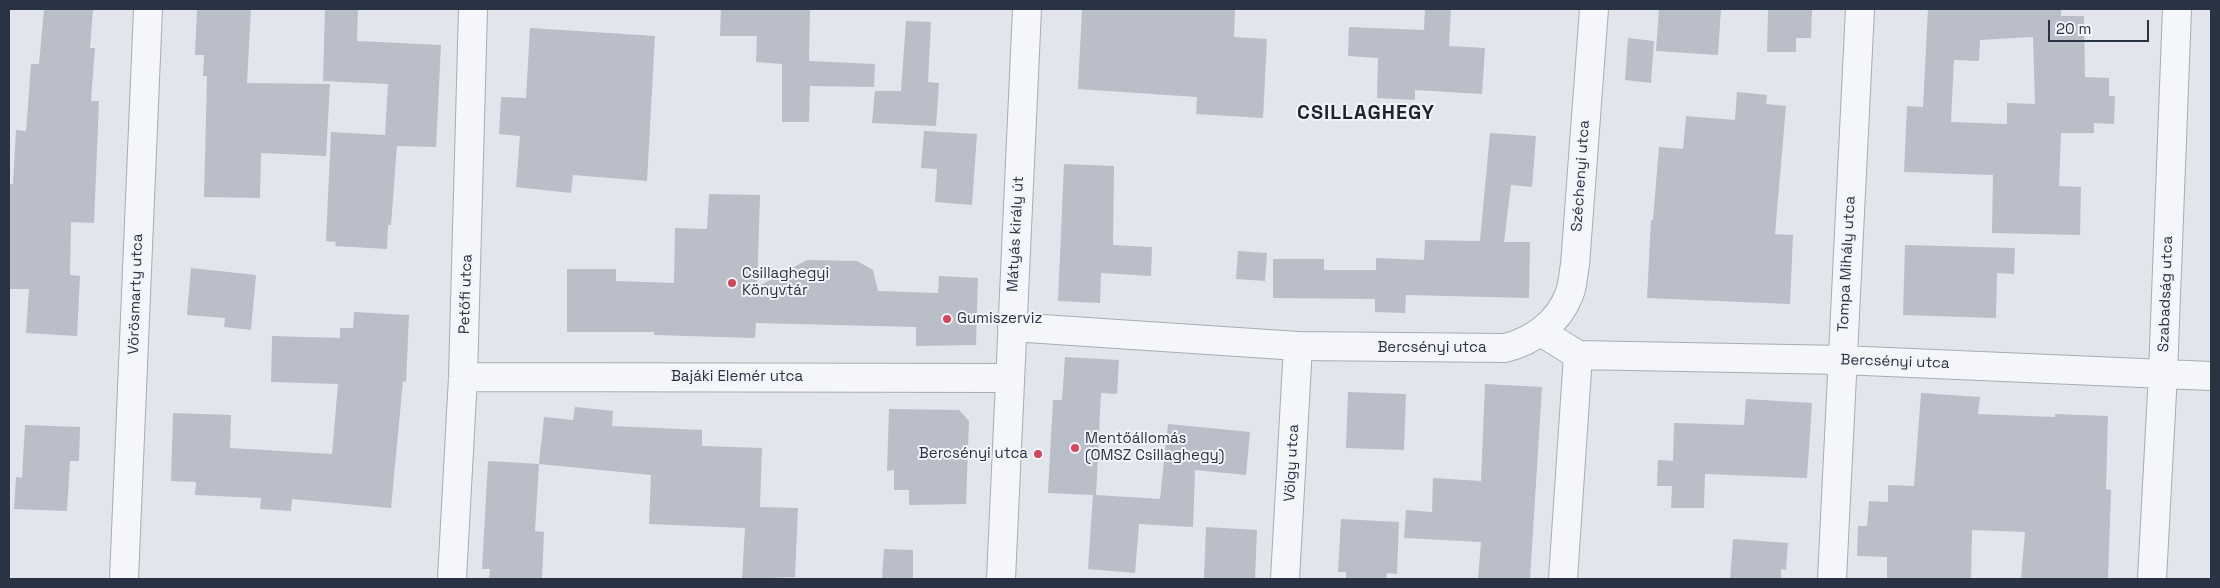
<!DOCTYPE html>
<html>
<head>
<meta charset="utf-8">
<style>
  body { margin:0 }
  #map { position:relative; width:2220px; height:588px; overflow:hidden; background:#e2e5eb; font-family:"Space Grotesk",sans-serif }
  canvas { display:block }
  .frame { position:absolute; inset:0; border:10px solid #2a3343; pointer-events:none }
  .scale { position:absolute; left:2048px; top:20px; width:101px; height:22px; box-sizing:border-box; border:2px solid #2a3343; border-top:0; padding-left:6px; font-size:15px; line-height:18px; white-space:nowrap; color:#2a3343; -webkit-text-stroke:4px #f2f4f8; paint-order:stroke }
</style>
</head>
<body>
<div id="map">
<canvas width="2220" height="588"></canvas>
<div class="frame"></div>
<div class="scale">20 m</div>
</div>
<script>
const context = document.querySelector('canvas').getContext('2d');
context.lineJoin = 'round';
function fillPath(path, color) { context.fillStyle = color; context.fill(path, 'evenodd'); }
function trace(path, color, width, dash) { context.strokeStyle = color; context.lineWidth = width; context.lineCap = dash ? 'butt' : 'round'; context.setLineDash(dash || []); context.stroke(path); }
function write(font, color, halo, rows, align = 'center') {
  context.font = font + ' "Space Grotesk",sans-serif'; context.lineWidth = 4; context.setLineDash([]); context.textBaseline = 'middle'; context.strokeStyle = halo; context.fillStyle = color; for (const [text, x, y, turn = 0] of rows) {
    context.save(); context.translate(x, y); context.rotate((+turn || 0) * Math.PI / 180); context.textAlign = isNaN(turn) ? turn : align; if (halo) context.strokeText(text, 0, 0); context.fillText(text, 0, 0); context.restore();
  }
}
const building = new Path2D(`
  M 44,9 L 93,9 L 90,48 L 95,48 L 91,101 L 99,101 L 94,223 L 71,222 L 70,275 L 80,276 L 77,336 L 26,333 L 29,289 L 9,289 L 9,184 L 13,184 L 16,130 L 26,131 L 31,64 L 39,64 Z
  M 197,9 L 251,9 L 247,83 L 330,84 L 326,156 L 261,153 L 260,198 L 204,197 L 207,76 L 203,76 L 204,55 L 195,55 Z
  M 325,9 L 358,9 L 357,41 L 441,45 L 436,147 L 397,146 L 391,225 L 388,225 L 387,249 L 335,246 L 336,242 L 326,241 L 331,132 L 385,135 L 388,84 L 323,81 Z
  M 721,9 L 810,9 L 809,61 L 875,64 L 874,87 L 810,86 L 809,122 L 782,122 L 782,64 L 756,62 L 757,36 L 720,36 Z
  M 1082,9 L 1235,9 L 1234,37 L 1267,39 L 1263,118 L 1196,114 L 1197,97 L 1078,89 Z
  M 1425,9 L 1451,9 L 1449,46 L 1485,48 L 1482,94 L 1415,90 L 1415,100 L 1377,98 L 1378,58 L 1348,56 L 1349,27 L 1424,30 Z
  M 1659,9 L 1721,9 L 1718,55 L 1656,51 Z
  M 1768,9 L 1812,9 L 1811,38 L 1796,38 L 1796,52 L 1767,52 Z
  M 1928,9 L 2061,9 L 2061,16 L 2084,16 L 2085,77 L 2109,78 L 2109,96 L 2115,96 L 2114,124 L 2094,123 L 2094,133 L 2061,133 L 2059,186 L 2081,187 L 2080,235 L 1992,233 L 1993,175 L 1904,172 L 1907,106 L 1923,107 ZM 2033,37 L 2035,104 L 2007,103 L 2007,124 L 1951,122 L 1954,60 L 1979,61 L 1980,40 Z
  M 906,21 L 931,22 L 928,82 L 939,83 L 936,126 L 872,123 L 875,91 L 901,91 Z
  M 530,28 L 655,36 L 647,181 L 573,175 L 571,193 L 516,187 L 520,136 L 499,134 L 501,97 L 526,98 Z
  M 1628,38 L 1654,41 L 1651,83 L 1625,80 Z
  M 1737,92 L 1767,95 L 1766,104 L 1786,106 L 1775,234 L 1793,235 L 1790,304 L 1647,298 L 1651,220 L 1653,220 L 1659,147 L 1683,149 L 1686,116 L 1735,120 Z
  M 924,131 L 977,134 L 972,205 L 935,202 L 937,169 L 921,168 Z
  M 1490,133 L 1536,136 L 1532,187 L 1511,185 L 1504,242 L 1530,242 L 1529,298 L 1406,295 L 1405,313 L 1375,312 L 1375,299 L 1273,298 L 1273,259 L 1324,259 L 1324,270 L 1376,270 L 1376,258 L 1424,260 L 1425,240 L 1480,241 Z
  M 1064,164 L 1114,166 L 1113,245 L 1152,247 L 1151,276 L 1101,273 L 1100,303 L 1058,301 Z
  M 709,194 L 760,195 L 757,287 L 807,260 L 857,261 L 873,270 L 878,291 L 938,293 L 939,276 L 978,278 L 976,345 L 916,346 L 916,327 L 756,323 L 755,338 L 654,335 L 654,332 L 567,332 L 567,269 L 616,269 L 616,281 L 674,283 L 675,228 L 707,229 Z
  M 1905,245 L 2015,248 L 2014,274 L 1997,273 L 1996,318 L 1903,315 Z
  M 1238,251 L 1267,253 L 1265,281 L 1236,279 Z
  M 191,268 L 256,275 L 251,330 L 224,327 L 225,318 L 187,315 Z
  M 354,312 L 409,315 L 406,382 L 403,381 L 391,508 L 292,499 L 291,511 L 260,509 L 261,498 L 195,495 L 196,482 L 171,481 L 173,413 L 231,415 L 230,448 L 332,454 L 338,384 L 271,382 L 272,336 L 340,338 L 340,328 L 353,328 Z
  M 1065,357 L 1119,360 L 1117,394 L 1101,393 L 1096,495 L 1160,499 L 1168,424 L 1250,432 L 1246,475 L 1195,470 L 1193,527 L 1139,524 L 1135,573 L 1088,569 L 1093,495 L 1048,493 L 1053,400 L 1062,400 Z
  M 1485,384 L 1542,387 L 1530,579 L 1478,579 L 1481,542 L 1404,538 L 1406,510 L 1432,512 L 1433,478 L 1481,481 Z
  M 1348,392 L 1406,394 L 1404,450 L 1346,448 Z
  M 1921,393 L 1980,397 L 1978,414 L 2055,417 L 2055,414 L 2108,416 L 2106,489 L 2111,490 L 2108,579 L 2021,579 L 2025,532 L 1972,530 L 1971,579 L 1887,579 L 1887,557 L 1857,556 L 1858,526 L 1867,526 L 1869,501 L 1888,502 L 1888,485 L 1914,486 Z
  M 1746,399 L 1812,403 L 1807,478 L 1705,474 L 1704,508 L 1671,508 L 1672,486 L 1657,486 L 1658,460 L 1673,461 L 1674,423 L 1744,425 Z
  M 575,407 L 613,411 L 612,426 L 702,430 L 702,446 L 762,448 L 760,507 L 798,508 L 795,577 L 742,579 L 745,528 L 649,524 L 651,475 L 539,464 L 544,417 L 573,420 Z
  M 889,409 L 959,410 L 969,421 L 966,504 L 909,505 L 909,490 L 894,490 L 894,470 L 887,471 Z
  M 25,425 L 80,427 L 79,461 L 70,461 L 67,511 L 14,509 L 16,477 L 22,478 Z
  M 488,461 L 539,464 L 535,531 L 544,532 L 542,579 L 489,579 L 490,569 L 482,569 Z
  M 1341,519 L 1399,522 L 1397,574 L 1387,573 L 1386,579 L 1346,579 L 1346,572 L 1338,572 Z
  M 1206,527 L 1257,530 L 1255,579 L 1204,579 Z
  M 1733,539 L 1788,543 L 1786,570 L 1781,569 L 1781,579 L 1730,579 Z
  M 884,549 L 913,550 L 913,579 L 882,579 Z`);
const minor = new Path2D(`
  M 1541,332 L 1578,355 L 1563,579
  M 1578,355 L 1842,360 L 2211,376
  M 463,377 L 1010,378
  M 124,579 L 148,9
  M 452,579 L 463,377 L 473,9
  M 1285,579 L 1298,346
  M 1832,579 L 1860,9
  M 2152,579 L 2163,374 L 2177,9`);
const tertiary = new Path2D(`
  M 1012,327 L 1298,346 L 1505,348 C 1533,341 1558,323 1569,295 C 1573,286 1573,274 1575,265 L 1594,9
  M 1001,579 L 1027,9`);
const markers = [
  [732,283,5,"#ce495a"],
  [947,319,5,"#ce495a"],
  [1075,448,5,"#ce495a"],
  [1038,454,5,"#ce495a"]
];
const streetNames = [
  ["Széchenyi utca",1581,176,-86],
  ["Mátyás király út",1016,234,-87],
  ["Tompa Mihály utca",1847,264,-87],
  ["Vörösmarty utca",136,294,-88],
  ["Petőfi utca",466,294,-88],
  ["Szabadság utca",2166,294,-88],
  ["Bercsényi utca",1432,348],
  ["Bercsényi utca",1895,362,2],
  ["Bajáki Elemér utca",737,377],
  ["Völgy utca",1292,463,-87]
];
const poiNames = [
  ["Csillaghegyi",742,274],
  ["Könyvtár",742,291],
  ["Gumiszerviz",957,319],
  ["Mentőállomás",1085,439],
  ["(OMSZ Csillaghegy)",1085,456],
  ["Bercsényi utca",1028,454,"right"]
];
const districtNames = [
  ["CSILLAGHEGY",1366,114]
];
fillPath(building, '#babec8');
trace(minor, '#a7acb5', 30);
trace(tertiary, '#a7acb5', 30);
trace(minor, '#f5f6f9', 28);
trace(tertiary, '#f5f6f9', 28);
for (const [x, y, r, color] of markers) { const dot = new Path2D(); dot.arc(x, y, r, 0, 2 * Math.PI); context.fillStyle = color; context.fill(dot); trace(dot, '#f2f4f8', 2); }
write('15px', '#2a3343', '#f2f4f8', streetNames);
write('15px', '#2a3343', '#f2f4f8', poiNames, 'left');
context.letterSpacing = '1px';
write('bold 20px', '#1c2434', '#f2f4f8', districtNames);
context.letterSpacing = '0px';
</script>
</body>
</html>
